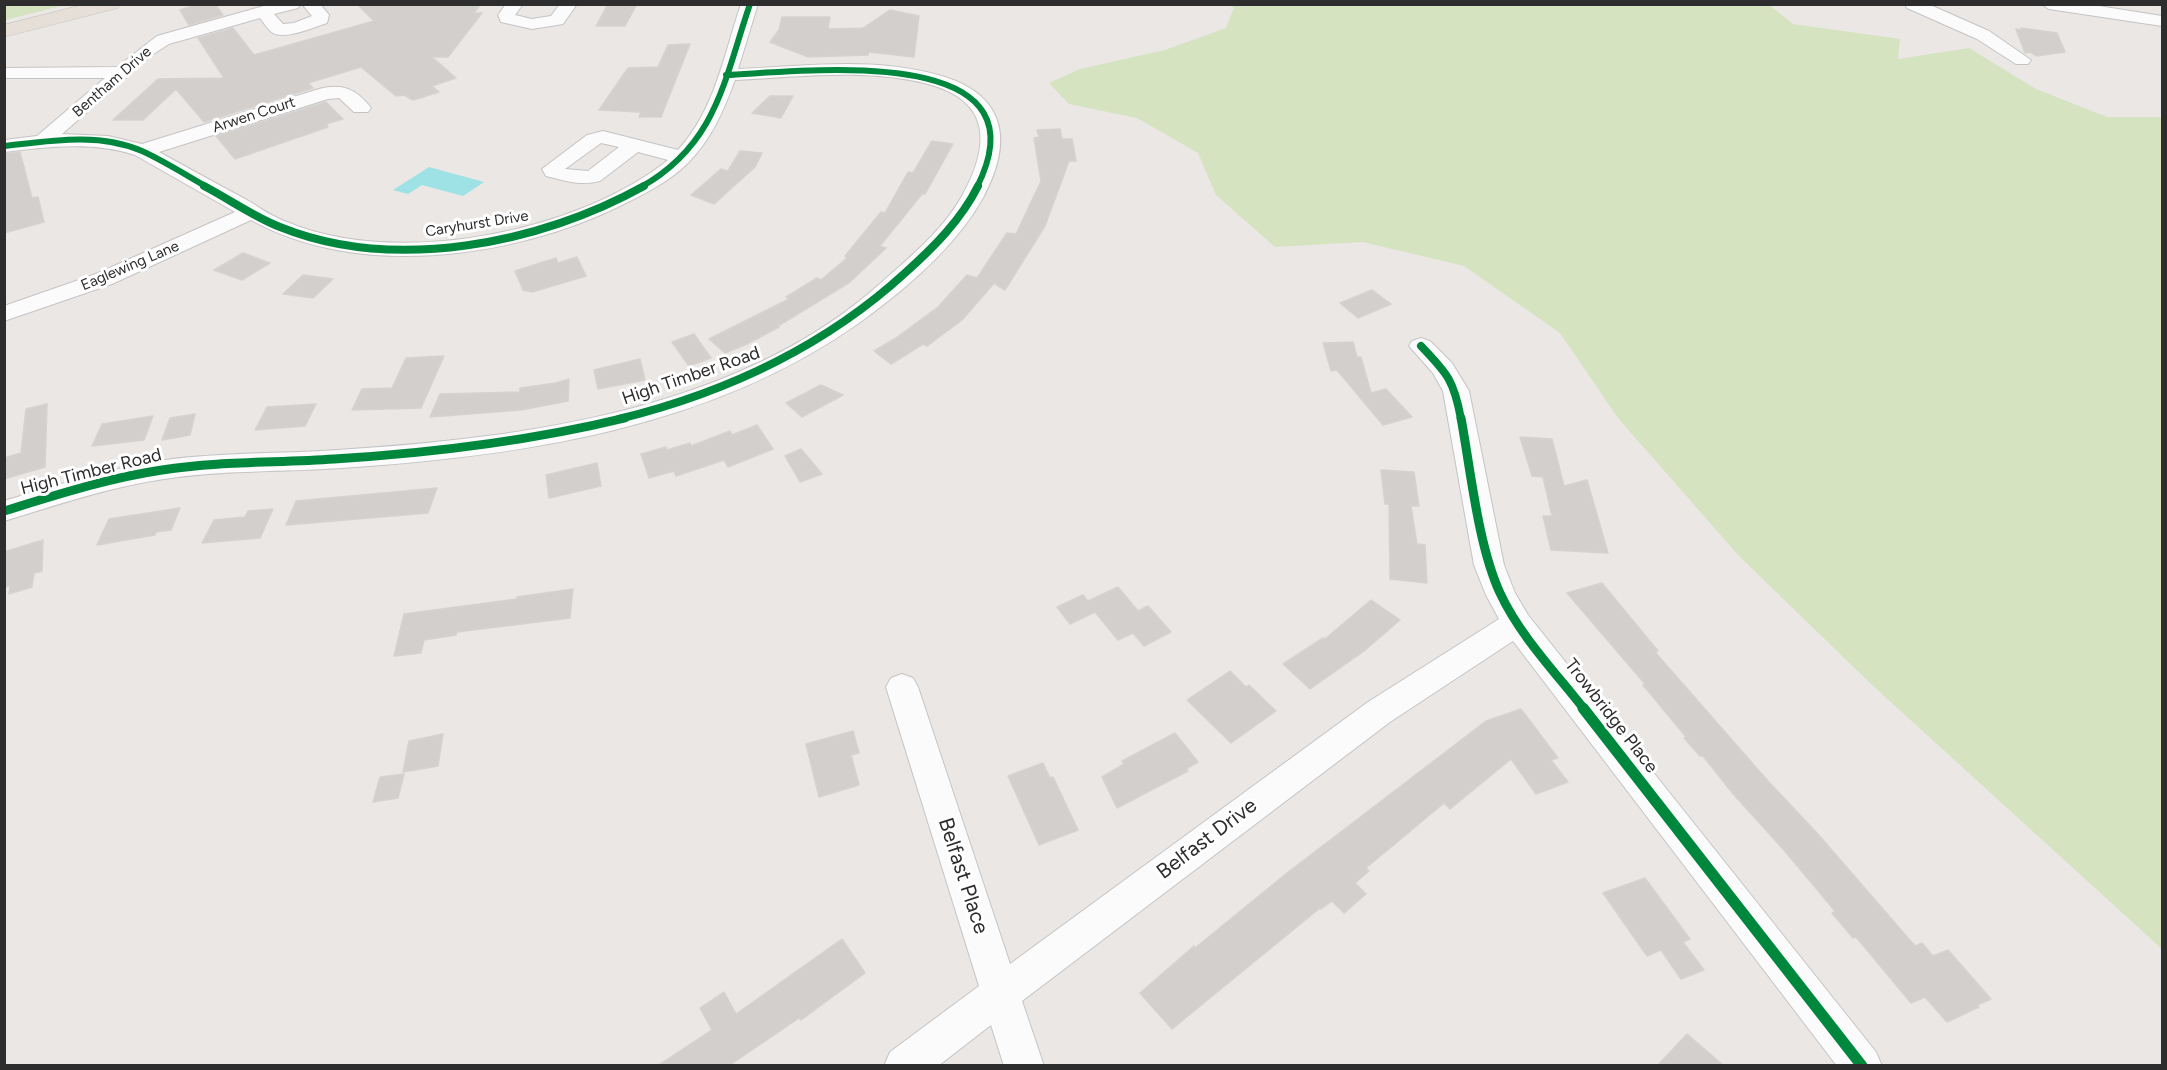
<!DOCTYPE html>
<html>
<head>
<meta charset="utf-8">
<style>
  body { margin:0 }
  #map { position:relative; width:2167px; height:1070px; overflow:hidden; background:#eae7e4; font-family:Figtree,sans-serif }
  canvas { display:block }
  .frame { position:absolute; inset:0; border:6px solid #2d2d2d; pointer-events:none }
</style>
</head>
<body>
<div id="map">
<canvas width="2167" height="1070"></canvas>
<div class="frame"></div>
</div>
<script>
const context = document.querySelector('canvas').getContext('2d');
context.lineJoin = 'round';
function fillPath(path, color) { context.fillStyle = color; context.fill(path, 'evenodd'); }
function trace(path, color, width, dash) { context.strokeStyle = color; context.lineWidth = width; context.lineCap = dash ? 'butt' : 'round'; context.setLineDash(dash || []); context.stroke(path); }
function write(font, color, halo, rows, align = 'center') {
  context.font = font + ' Figtree,sans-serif'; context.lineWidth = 6; context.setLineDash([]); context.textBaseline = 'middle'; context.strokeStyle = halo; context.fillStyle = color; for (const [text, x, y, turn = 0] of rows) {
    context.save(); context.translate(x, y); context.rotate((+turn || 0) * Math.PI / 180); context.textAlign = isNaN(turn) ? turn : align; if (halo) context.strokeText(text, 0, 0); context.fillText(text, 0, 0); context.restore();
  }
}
const green = new Path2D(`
  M 5,4 L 65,4 L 65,5 L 5,20 Z
  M 1769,5 L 1793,24 L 1900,39 L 1898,59 L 1969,48 L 2036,89 L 2107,117 L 2159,117 L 2162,119 L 2162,949 L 1871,684 L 1739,556 L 1618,418 L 1560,333 L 1464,266 L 1363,242 L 1275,247 L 1216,195 L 1198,153 L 1137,118 L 1069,104 L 1049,83 L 1080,69 L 1165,50 L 1226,28 L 1234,8 L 1231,5 Z`);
const water = new Path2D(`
  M 429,167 L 484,182 L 463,196 L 422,185 L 408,194 L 393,190 Z`);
const building = new Path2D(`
  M 199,4 L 215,4 L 223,15 L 189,25 L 180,10 Z
  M 357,4 L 466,4 L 465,6 L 479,6 L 474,13 L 482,13 L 448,57 L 432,57 L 456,78 L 432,86 L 439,92 L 413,100 L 404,95 L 396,96 L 361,67 L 308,83 L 313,88 L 204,122 L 176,89 L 143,120 L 113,120 L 158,79 L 224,78 L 198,38 L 233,28 L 254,55 L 374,21 Z
  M 608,4 L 637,4 L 625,26 L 596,26 Z
  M 890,10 L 919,16 L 914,57 L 869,52 L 868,55 L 808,57 L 770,42 L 779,30 L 782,17 L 830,17 L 828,29 L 863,28 Z
  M 2021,28 L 2057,33 L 2065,52 L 2037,56 L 2030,52 L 2025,53 L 2016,29 L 2022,30 Z
  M 690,44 L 661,117 L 639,117 L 641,112 L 599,110 L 628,68 L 658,67 L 668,45 Z
  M 770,96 L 793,96 L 781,118 L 752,113 Z
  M 326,102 L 343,119 L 326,124 L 328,127 L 235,159 L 216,136 Z
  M 1060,129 L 1062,139 L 1072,139 L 1076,161 L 1069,161 L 1045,226 L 1005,290 L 995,284 L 996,281 L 962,320 L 927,346 L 923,344 L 891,364 L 874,351 L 896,338 L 938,307 L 967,275 L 977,278 L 1007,233 L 1016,234 L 1041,181 L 1034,138 L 1039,137 L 1037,130 Z
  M 932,141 L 953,144 L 925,194 L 922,194 L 880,246 L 886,248 L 850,282 L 778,326 L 779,327 L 745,345 L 725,353 L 709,339 L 789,299 L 786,297 L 817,278 L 821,280 L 847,258 L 845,256 L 881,212 L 885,213 L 908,172 L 913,173 Z
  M 740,151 L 762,153 L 755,167 L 714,204 L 691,195 L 721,169 L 728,171 Z
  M 20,152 L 32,198 L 38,197 L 44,222 L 4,233 L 4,154 Z
  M 243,253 L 270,263 L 242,280 L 214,270 Z
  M 577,257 L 586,276 L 532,292 L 523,290 L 515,271 L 556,258 L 558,263 Z
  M 303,275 L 333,279 L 313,298 L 283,294 Z
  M 1372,290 L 1391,304 L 1358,318 L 1340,303 Z
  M 694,334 L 711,358 L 689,366 L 672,342 Z
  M 1353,342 L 1357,357 L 1361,357 L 1371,393 L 1386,389 L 1412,417 L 1383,425 L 1337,370 L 1331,371 L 1323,343 Z
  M 444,356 L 421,408 L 352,410 L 362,389 L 392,388 L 406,358 Z
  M 640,359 L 645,380 L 598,389 L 594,370 Z
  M 569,379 L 568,401 L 521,410 L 430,417 L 440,394 L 520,392 L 520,388 L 556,383 Z
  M 821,385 L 843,395 L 802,417 L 786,403 Z
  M 47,404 L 45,467 L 4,479 L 4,458 L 21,453 L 26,409 Z
  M 316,404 L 305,426 L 255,430 L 267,407 Z
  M 195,414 L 190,435 L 162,440 L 170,418 Z
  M 153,416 L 144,440 L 92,446 L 102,424 Z
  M 757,425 L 773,449 L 728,467 L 724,460 L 676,476 L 674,471 L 649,478 L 641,454 L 666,447 L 667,450 L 690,443 L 691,446 L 730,431 L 732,435 Z
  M 1520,437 L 1552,439 L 1564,486 L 1587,480 L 1608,553 L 1551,550 L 1543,516 L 1552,516 L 1543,477 L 1532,476 Z
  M 801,449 L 822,474 L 800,482 L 785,456 Z
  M 597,463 L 601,486 L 549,498 L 546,475 Z
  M 1381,470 L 1414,472 L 1419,506 L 1411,506 L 1417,544 L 1425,545 L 1427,583 L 1390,579 L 1389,504 L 1385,504 Z
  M 437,488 L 428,513 L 286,525 L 296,501 Z
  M 180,508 L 171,530 L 156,532 L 155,535 L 97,545 L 109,519 Z
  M 273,509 L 260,538 L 202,543 L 214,520 L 245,517 L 248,511 Z
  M 43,540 L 42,571 L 34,573 L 32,587 L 9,594 L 10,586 L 4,587 L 4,552 Z
  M 1602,583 L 1658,651 L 1655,652 L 1768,781 L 1817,833 L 1915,946 L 1922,943 L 1933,956 L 1948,950 L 1991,999 L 1977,1005 L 1979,1007 L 1947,1022 L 1925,997 L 1911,1003 L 1856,937 L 1853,938 L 1832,913 L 1835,911 L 1783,849 L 1734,795 L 1703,756 L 1700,756 L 1684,738 L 1686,737 L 1643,685 L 1645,684 L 1567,593 Z
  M 1118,587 L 1138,611 L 1148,606 L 1171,632 L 1144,646 L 1133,633 L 1118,640 L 1095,612 L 1070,624 L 1057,607 L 1083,595 L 1088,601 Z
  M 573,589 L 570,618 L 457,632 L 456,635 L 424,640 L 421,653 L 394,656 L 404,614 L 517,599 L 517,597 Z
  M 1371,600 L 1400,620 L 1364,651 L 1310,689 L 1283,664 L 1323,638 L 1325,639 Z
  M 1230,671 L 1246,687 L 1249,685 L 1276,711 L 1231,743 L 1187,700 Z
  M 1521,709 L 1558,758 L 1551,760 L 1568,782 L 1536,794 L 1511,759 L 1450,809 L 1444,803 L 1366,868 L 1369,871 L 1355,883 L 1366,894 L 1344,913 L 1332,901 L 1321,909 L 1320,908 L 1172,1029 L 1140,993 L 1194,946 L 1195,948 L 1287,873 L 1486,721 Z
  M 853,731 L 859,753 L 851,755 L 859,785 L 819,797 L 806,744 Z
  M 1175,733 L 1198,762 L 1186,769 L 1188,771 L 1117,808 L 1102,777 L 1124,764 L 1122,761 Z
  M 443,734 L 438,766 L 403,772 L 409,741 Z
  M 1043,763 L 1050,778 L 1053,777 L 1078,830 L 1039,845 L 1008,776 Z
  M 404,774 L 398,798 L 373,802 L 380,777 Z
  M 1645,878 L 1690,939 L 1683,942 L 1704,970 L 1681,979 L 1661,950 L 1647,956 L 1603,893 Z
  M 842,939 L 865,973 L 801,1020 L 799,1018 L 730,1065 L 659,1065 L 712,1030 L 700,1008 L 724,992 L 736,1014 Z
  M 1687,1034 L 1723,1065 L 1658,1065 Z`);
const minor = new Path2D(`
  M 271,4 L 300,4 L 298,8 L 274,14 L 283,24 L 294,23 L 312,16 L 302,4 L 320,4 L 329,15 L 327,23 C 314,27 286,40 273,33 C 268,30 264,23 260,18 L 169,44 L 152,55 L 62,134 L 108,136 L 142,144 L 319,89 C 342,83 357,89 371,108 L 368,112 L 354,112 L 339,98 L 328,99 L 159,152 C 188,168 217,184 247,200 C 260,208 273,217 287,222 C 396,268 577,233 668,160 L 638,152 L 600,181 C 581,186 565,181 546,176 L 542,169 L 587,135 L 603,131 L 678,150 C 715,110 724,54 741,4 L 758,4 L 738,69 C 806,66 879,56 945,77 C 1007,97 1012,143 984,196 C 957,246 905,290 859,323 C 709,429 521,456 342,468 C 283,472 222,470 164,479 C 109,487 57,505 4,521 L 4,501 C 57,485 111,468 165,460 C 222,452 280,454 338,450 C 523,438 739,411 882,282 C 911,256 943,230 962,196 C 990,146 992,101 928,84 C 866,68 798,77 735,80 C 724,110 711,140 688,163 C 669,182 644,194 620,206 C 514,258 358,280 251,220 L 112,284 L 4,321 L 4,306 L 96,274 L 235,212 L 135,155 C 92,141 48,147 4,152 L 4,140 L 37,136 L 105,78 L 4,78 L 4,68 L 117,67 L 157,36 ZM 601,143 L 619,147 L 588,171 L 565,169 Z
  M 506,4 L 523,4 L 515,15 L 532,19 L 551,16 L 560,4 L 577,4 L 563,24 L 532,29 L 501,22 L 498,15 Z
  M 1905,4 L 1928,4 L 1989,31 L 2031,60 L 2028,64 L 2016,64 L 1977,39 L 1907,8 Z
  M 2041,4 L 2086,4 L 2162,16 L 2162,26 L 2049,9 Z
  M 1421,338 L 1430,341 L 1452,363 L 1469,391 L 1504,565 L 1515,593 L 1528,615 L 1876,1052 L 1882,1066 L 1837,1066 L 1513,641 L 1390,722 L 1022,1001 L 1044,1066 L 1004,1066 L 991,1025 L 938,1066 L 884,1066 L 890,1052 L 979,986 L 886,687 L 891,678 L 902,674 L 913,678 L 918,687 L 1010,964 L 1368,702 L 1499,619 L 1486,595 L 1474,565 L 1443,391 L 1433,373 L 1409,346 L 1412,341 Z`);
const major = new Path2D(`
  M 86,4 L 120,4 L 118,8 L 4,37 L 4,25 Z`);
const cyclewayFar3 = new Path2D(`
  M 726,75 C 801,72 1051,40 977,187
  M 4,146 C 49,141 99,132 142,151 C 164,161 186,175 207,187
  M 641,187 C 717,144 724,80 750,4`);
const cyclewayFar2 = new Path2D(`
  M 204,186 C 229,199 254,217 280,227 C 394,273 540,244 644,186
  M 1421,346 C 1448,374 1454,381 1461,419
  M 619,419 C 725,393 824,347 905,273 C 934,247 961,220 978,186`);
const cyclewayFar1 = new Path2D(`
  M 1461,418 C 1471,472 1478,545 1500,593 C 1520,636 1556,673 1584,709
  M 4,511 C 56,495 108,478 162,470 C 218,461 277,463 334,459 C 432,453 530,441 625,418`);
const cycleway = new Path2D(`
  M 1583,708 L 1862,1066`);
const farStreetnames = [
  ["Bentham Drive",112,82,-41],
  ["Arwen Court",254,115,-18],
  ["Caryhurst Drive",477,224,-9],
  ["Eaglewing Lane",130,266,-23]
];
const streetNames = [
  ["High Timber Road",691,376,-19],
  ["High Timber Road",91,472,-14],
  ["Trowbridge Place",1611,716,52]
];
const nearStreetnames = [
  ["Belfast Drive",1207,839,-37],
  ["Belfast Place",963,876,72]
];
fillPath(green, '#d5e3c0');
fillPath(water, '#9ee2e5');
fillPath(building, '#d2cfcd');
trace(building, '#d5d3d0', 1.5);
trace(minor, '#c5c4c4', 2);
trace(major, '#c6c4c3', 1);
fillPath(minor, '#fcfbfb');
fillPath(major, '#e6dfd7');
trace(cyclewayFar3, '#00873e', 6);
trace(cyclewayFar2, '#00873e', 8);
trace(cyclewayFar1, '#00873e', 9);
trace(cycleway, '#00873e', 11);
write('15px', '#2d2d2d', '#fff', farStreetnames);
write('18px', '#2d2d2d', '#fff', streetNames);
write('21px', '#2d2d2d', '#fff', nearStreetnames);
</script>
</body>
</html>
